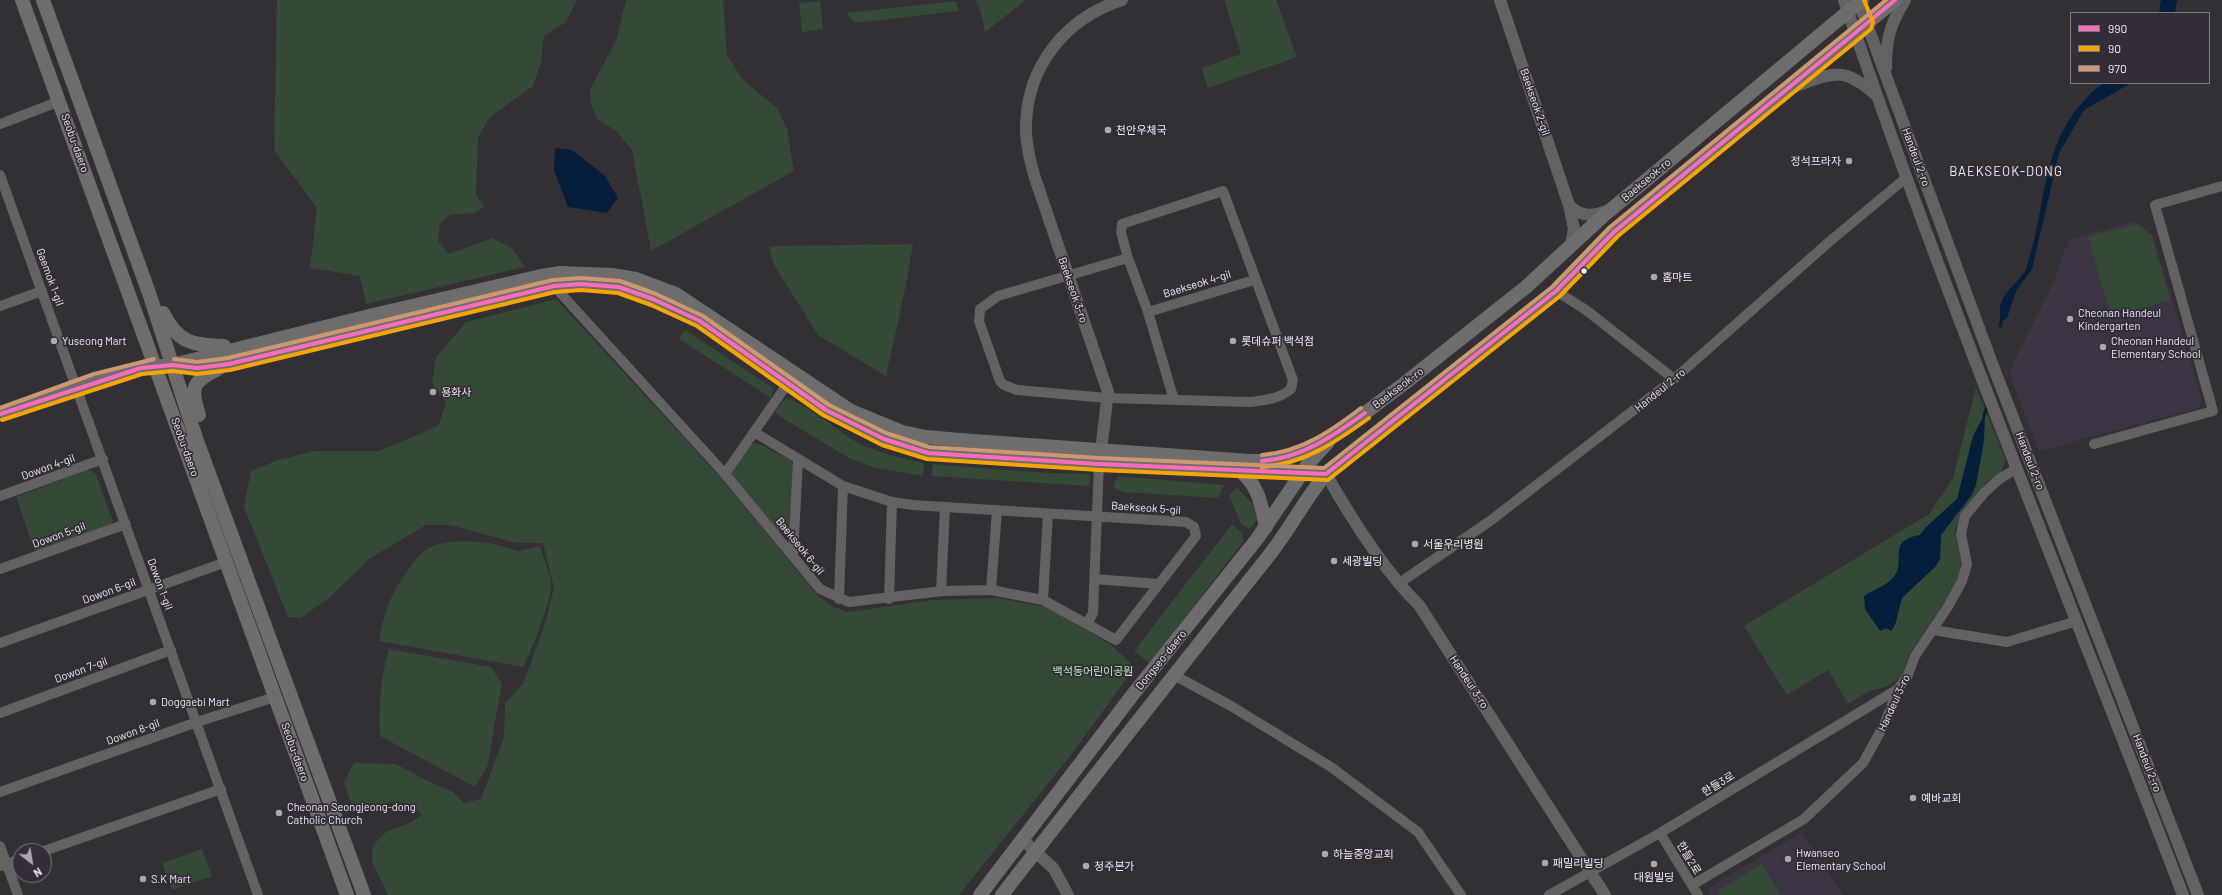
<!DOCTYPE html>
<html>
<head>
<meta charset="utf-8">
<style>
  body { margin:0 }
  #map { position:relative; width:2222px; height:895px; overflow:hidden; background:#322f35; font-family:Barlow,sans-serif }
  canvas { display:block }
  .legend { position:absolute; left:2070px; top:12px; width:140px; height:72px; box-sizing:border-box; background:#332d37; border:1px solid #7d7881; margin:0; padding:5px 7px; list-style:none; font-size:12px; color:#ede9f0 }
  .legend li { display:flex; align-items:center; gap:8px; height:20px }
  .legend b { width:20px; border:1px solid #7d7881 }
  .north { position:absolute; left:12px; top:843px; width:40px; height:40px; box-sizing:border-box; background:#332d37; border:1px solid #7d7881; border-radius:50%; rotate:149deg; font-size:11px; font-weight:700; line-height:16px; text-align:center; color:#ede9f0 }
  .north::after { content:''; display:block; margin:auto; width:14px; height:18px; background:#aca8af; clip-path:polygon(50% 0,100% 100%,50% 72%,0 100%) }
</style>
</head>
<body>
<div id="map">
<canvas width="2222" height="895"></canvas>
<ul class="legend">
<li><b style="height:5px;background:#fb6dba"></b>990</li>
<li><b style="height:5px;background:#f7a600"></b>90</li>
<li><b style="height:5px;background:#cd976f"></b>970</li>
</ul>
<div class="north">N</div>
</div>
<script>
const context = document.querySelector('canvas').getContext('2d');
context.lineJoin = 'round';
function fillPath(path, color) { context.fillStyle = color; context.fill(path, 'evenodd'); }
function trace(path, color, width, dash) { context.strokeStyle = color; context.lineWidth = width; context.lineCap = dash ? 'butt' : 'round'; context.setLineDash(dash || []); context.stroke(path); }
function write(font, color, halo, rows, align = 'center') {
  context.font = font + ' Barlow,"Noto Sans KR",sans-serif'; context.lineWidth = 3.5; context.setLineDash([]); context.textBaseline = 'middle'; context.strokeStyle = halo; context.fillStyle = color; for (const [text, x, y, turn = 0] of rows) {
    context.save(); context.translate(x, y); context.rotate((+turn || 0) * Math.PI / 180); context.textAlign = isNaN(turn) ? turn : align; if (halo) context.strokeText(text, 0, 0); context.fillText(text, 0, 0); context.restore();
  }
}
const built = new Path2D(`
  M 2136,221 L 2153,235 L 2202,401 L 2199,408 L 2039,451 L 2010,376 L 2014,361 L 2054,282 L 2069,239 Z
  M 1802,832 L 1843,895 L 1708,895 L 1711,886 Z`);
const green = new Path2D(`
  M 277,0 L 577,0 L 566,22 L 544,36 L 541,62 L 533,86 L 489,118 L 478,138 L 476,195 L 484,207 L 474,213 L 450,215 L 440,223 L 438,241 L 449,254 L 492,238 L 512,248 L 525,267 L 366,304 L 360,276 L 310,268 L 317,208 L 274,150 Z
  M 626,0 L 723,0 L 727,55 L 743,80 L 777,108 L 787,129 L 794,171 L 651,251 L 632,150 L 616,131 L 597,119 L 591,104 L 590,90 L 616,40 Z
  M 975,0 L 1026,0 L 985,32 L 980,9 Z
  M 1224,0 L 1276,0 L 1297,57 L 1208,88 L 1201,68 L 1241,54 Z
  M 820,1 L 823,29 L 802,32 L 799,3 Z
  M 956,1 L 959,11 L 855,23 L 846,13 Z
  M 2137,224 L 2152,236 L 2170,300 L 2111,318 L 2088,237 Z
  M 913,244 L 906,285 L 886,376 L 818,335 L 774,265 L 769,246 Z
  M 556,299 L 723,480 L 818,596 L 832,606 L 847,612 L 933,600 L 997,598 L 1047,607 L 1110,644 L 1135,667 L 1071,755 L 959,895 L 388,895 L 372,862 L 373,845 L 386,832 L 412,822 L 422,814 C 400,797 390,800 366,811 L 352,806 L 344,782 L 354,763 L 396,764 L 424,779 L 453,792 L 464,803 L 481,799 L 504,737 L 505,703 L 523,684 L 545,624 L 554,588 L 543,543 L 516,543 L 450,525 L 426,525 L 369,559 L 330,597 L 301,618 L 288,617 L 244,507 L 251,471 L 278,460 L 315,451 L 379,451 L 438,426 L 446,403 L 432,383 L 436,357 L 466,322 Z
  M 687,331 L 773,388 L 771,398 L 679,339 L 682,333 Z
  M 1976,387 L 2006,461 L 2001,473 L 1988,481 L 1975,496 L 1962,514 L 1955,530 L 1961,561 L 1960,573 L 1955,586 L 1909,655 L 1901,678 L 1885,687 L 1869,691 L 1848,704 L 1828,670 L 1787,695 L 1744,626 L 1929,514 L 1953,478 Z
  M 786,398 C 800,399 844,436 862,445 C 881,453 904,459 924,463 L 923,476 L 872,467 L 849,458 L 776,414 L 775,411 Z
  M 755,443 L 760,444 L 790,460 L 794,466 L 790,534 L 775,530 L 731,474 L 746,447 Z
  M 933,464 L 1031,472 L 1088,474 L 1091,476 L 1089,486 L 931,476 Z
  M 87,470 L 92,471 L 96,474 L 113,521 L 112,524 L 35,553 L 16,497 Z
  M 1118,476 L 1224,485 L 1218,498 L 1124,492 L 1116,489 L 1113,486 Z
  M 1237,488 L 1256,507 L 1257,519 L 1250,529 L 1241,524 L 1229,495 Z
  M 1232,524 L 1243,534 L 1243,542 L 1151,662 L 1148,662 L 1134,651 Z
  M 464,541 L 489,543 L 519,551 L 540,546 C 543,558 551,573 551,585 C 552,599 531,653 523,667 L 379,641 C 385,608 391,593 411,566 C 417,558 422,551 431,547 C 441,542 453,542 464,541 Z
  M 389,649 L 491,667 L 502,684 L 487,767 L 475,787 L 380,736 C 378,708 381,676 389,649 Z
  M 202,849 L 212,876 L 172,890 L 162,863 Z
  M 1761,864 L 1781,895 L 1719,895 L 1717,892 Z`);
const water = new Path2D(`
  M 2161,0 L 2177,0 L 2175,13 L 2159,13 Z
  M 2107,83 L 2131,83 L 2084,110 L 2059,153 L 2032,269 L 2016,291 L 2007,318 L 2001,322 C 1994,291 2020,287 2027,266 C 2046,210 2041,143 2086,99 C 2093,91 2097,86 2107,83 Z
  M 555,148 L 572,150 L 605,176 L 618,198 L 607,213 L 568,207 L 554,170 Z
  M 1985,413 L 1984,441 L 1976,485 L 1971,496 L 1941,535 L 1940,559 L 1935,567 L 1902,598 L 1895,625 L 1891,631 L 1886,628 L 1880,631 L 1865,609 L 1864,596 C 1874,589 1888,586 1895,575 C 1906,560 1886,541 1920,535 L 1926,527 L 1957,499 L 1973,436 Z`);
const stream = new Path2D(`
  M 2000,326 L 2002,318
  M 1984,416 L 1987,406`);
const minor = new Path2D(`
  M 0,124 L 60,101
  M 0,175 L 258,895
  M 1223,191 L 1293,380 L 1291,389 C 1279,399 1266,400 1250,402 L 1107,398 L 1017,390 L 1004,385 L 1000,381 L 979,321 L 980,309 L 998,296 L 1128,258 L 1121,232 L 1122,224 Z
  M 1128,258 L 1148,312 L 1174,400
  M 554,286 L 725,474 L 820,589 L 849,602 L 943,591 L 991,590 L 1043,600 L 1116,640 L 1196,536 L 1194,527 L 1186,522 L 913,505 L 892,502 L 843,486 L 754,432 L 788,383
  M 1556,291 L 1586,310 L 1674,379
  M 0,306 L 42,291
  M 1148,312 L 1254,280
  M 2094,444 L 2213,411 L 2155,205 L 2222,186
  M 725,474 L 754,432
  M 0,496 L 103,459
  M 793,556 L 798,460
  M 0,569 L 126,524
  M 1094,579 L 1159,584
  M 1398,584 L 1490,521 L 1674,379 L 1829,242 L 1907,177
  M 991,590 L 997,510
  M 941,591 L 945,507
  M 839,599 L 843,486
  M 889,599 L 892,502
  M 1043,600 L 1048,514
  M 1087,624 L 1093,613 L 1099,464
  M 1933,630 L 2007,642 L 2077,621
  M 0,643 L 226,562
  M 1174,675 L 1231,706 L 1331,767 L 1418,832 L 1461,895
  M 0,713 L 171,650
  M 0,792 L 197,722 L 275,697
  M 1660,833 L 1698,895
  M 0,846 L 18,895
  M 44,851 L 221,789
  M 1,866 L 20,859
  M 1692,885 L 1804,819 L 1863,763 L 1884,725 L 1898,689 L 1907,677 L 1915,656 L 1949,605 L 1962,581 L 1967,564 L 1961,534 L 1965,516 L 1984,493 L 1998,480 L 2017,468
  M 1549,895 L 1660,833 L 1898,689`);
const tertiary = new Path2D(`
  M 1500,0 L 1569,205 L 1574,229 L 1570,248
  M 1844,0 C 1946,302 2069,597 2183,895
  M 1858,0 L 1993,366 L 2198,895
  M 1886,68 C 1886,40 1890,24 1905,0
  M 1793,87 C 1833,73 1843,65 1877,96
  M 1569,205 C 1581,218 1594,216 1609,210
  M 1100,459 L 1108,392 L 1035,178 C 1030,161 1025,142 1026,124 C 1028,65 1066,18 1122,0
  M 1326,474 C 1351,518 1383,570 1419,605 L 1605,895
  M 1023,840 L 1054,869 L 1068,895`);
const secondary = new Path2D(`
  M 22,0 L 347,895
  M 43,0 L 149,293 L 197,441 L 364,895
  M 163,313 C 178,343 192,345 224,346
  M 173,365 L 369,316 L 541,276 L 560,273 L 612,275 L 636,279 L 676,294 L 851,411 L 902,432 L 926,437 L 960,440 L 1249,461 L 1276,461 L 1299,454 L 1345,428 L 1405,383 L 1526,287 L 1602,217 L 1862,0
  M 0,414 L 141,368 L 173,365 L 197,368 L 229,364 L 554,286 L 581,284 L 619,287 L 653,299 L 700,321 L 826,410 L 884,439 L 928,453 L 1099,464 L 1326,474
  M 199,415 C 190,387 192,382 218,369
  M 1240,471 C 1259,486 1261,504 1266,527
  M 980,895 L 1134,693 L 1257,539 L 1308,464 L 1328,442
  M 1002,895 C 1089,782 1178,670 1267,558 C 1289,531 1304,500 1326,474 L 1556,291 L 1614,232 L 1895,0`);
const bus1 = new Path2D(`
  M 0,414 L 141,368 L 173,365 L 197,368 L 229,364 L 554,286 L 581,284 L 619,287 L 653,299 L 700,321 L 826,410 L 884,439 L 928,453 L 1099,464 L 1326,474 L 1556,291 L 1614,232 L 1895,0
  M 1262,461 C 1302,458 1333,436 1365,413`);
const bus2 = new Path2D(`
  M 2,420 L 142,374 L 173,371 L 197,374 L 230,370 L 555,292 L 581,290 L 618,293 L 651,305 L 697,326 L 823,415 L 882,445 L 927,459 L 1099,470 L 1328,480 L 1560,296 L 1618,236 L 1871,29 L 1873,22 L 1864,0
  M 1262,467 C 1304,464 1336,442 1369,418`);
const bus3 = new Path2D(`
  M 174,359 L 197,362 L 228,358 L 553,280 L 581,278 L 620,281 L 656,294 L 703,316 L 829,405 L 886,433 L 929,447 L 1099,458 L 1324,468 L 1552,287 L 1610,227 L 1886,0
  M 0,408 L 94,374 L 154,359
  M 1262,455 C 1301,452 1331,431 1361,408`);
const markers = [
  [1108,130,4,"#aca8af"],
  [1849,161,4,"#aca8af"],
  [1584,271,3.5,"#ede9f0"],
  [1654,277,4,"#aca8af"],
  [2070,319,4,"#aca8af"],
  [54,341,4,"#aca8af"],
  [1233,341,4,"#aca8af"],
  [2103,347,4,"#aca8af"],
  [433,392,4,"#aca8af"],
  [1415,544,4,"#aca8af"],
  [1334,561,4,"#aca8af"],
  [153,702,4,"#aca8af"],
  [1913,798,4,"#aca8af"],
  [279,813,4,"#aca8af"],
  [1325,854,4,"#aca8af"],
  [1788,859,4,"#aca8af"],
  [1545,863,4,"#aca8af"],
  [1654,864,4,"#aca8af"],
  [1086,866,4,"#aca8af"],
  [143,879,4,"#aca8af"]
];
const streetNames = [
  ["Baekseok 2-gil",1535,102,71],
  ["Seobu-daero",75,143,70],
  ["Handeul 2-ro",1916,157,70],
  ["Baekseok-ro",1646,180,-40],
  ["Gaemok 1-gil",50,277,70],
  ["Baekseok 4-gil",1197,284,-17],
  ["Baekseok 3-ro",1073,290,71],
  ["Baekseok-ro",1398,388,-37],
  ["Handeul 2-ro",1660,390,-39],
  ["Seobu-daero",185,447,70],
  ["Handeul 2-ro",2030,461,69],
  ["Dowon 4-gil",48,467,-20],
  ["Baekseok 5-gil",1146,508,4],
  ["Dowon 5-gil",59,535,-20],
  ["Baekseok 6-gil",800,546,51],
  ["Dowon 1-gil",160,584,70],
  ["Dowon 6-gil",109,591,-20],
  ["Dongseo-daero",1161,660,-51],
  ["Dowon 7-gil",81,670,-20],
  ["Handeul 3-ro",1469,682,57],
  ["Handeul 3-ro",1894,703,-65],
  ["Dowon 8-gil",133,732,-20],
  ["Seobu-daero",295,752,70],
  ["Handeul 2-ro",2147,763,69],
  ["한들3로",1718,784,-31],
  ["한들2로",1689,858,59]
];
const poiNames = [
  ["천안우체국",1116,130],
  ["정석프라자",1841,161,"right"],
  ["홈마트",1662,277],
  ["Cheonan Handeul",2078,313],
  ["Kindergarten",2078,326],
  ["Yuseong Mart",62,341],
  ["롯데슈퍼 백석점",1241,341],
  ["Cheonan Handeul",2111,341],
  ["Elementary School",2111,354],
  ["용화사",441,392],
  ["서울우리병원",1423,544],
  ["세광빌딩",1342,561],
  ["Doggaebi Mart",161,702],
  ["예바교회",1921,798],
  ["Cheonan Seongjeong-dong",287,807],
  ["Catholic Church",287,820],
  ["Hwanseo",1796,853],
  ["Elementary School",1796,866],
  ["하늘중앙교회",1333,854],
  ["패밀리빌딩",1553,863],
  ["청주본가",1094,866],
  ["대원빌딩",1654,877,"center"],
  ["S.K Mart",151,879]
];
const parkNames = [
  ["백석동어린이공원",1093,671]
];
const quarterNames = [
  ["BAEKSEOK-DONG",2006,172]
];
fillPath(built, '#3c3443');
fillPath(green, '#344936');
fillPath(water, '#041e3b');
trace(stream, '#041e3b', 3);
trace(minor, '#636162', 10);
trace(tertiary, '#636162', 12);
trace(secondary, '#6f6c6c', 14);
trace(bus1, '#fb6dba', 4);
trace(bus2, '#f7a600', 4);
trace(bus3, '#cd976f', 4);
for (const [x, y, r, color] of markers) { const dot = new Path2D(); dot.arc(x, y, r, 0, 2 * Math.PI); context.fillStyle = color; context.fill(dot); trace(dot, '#332d37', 1.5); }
write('11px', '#ede9f0', '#332d37', streetNames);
write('11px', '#ede9f0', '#332d37', poiNames, 'left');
write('11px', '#b2efb4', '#332d37', parkNames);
context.letterSpacing = '1px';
write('13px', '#ede9f0', '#332d37', quarterNames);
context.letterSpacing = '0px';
</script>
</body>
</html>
